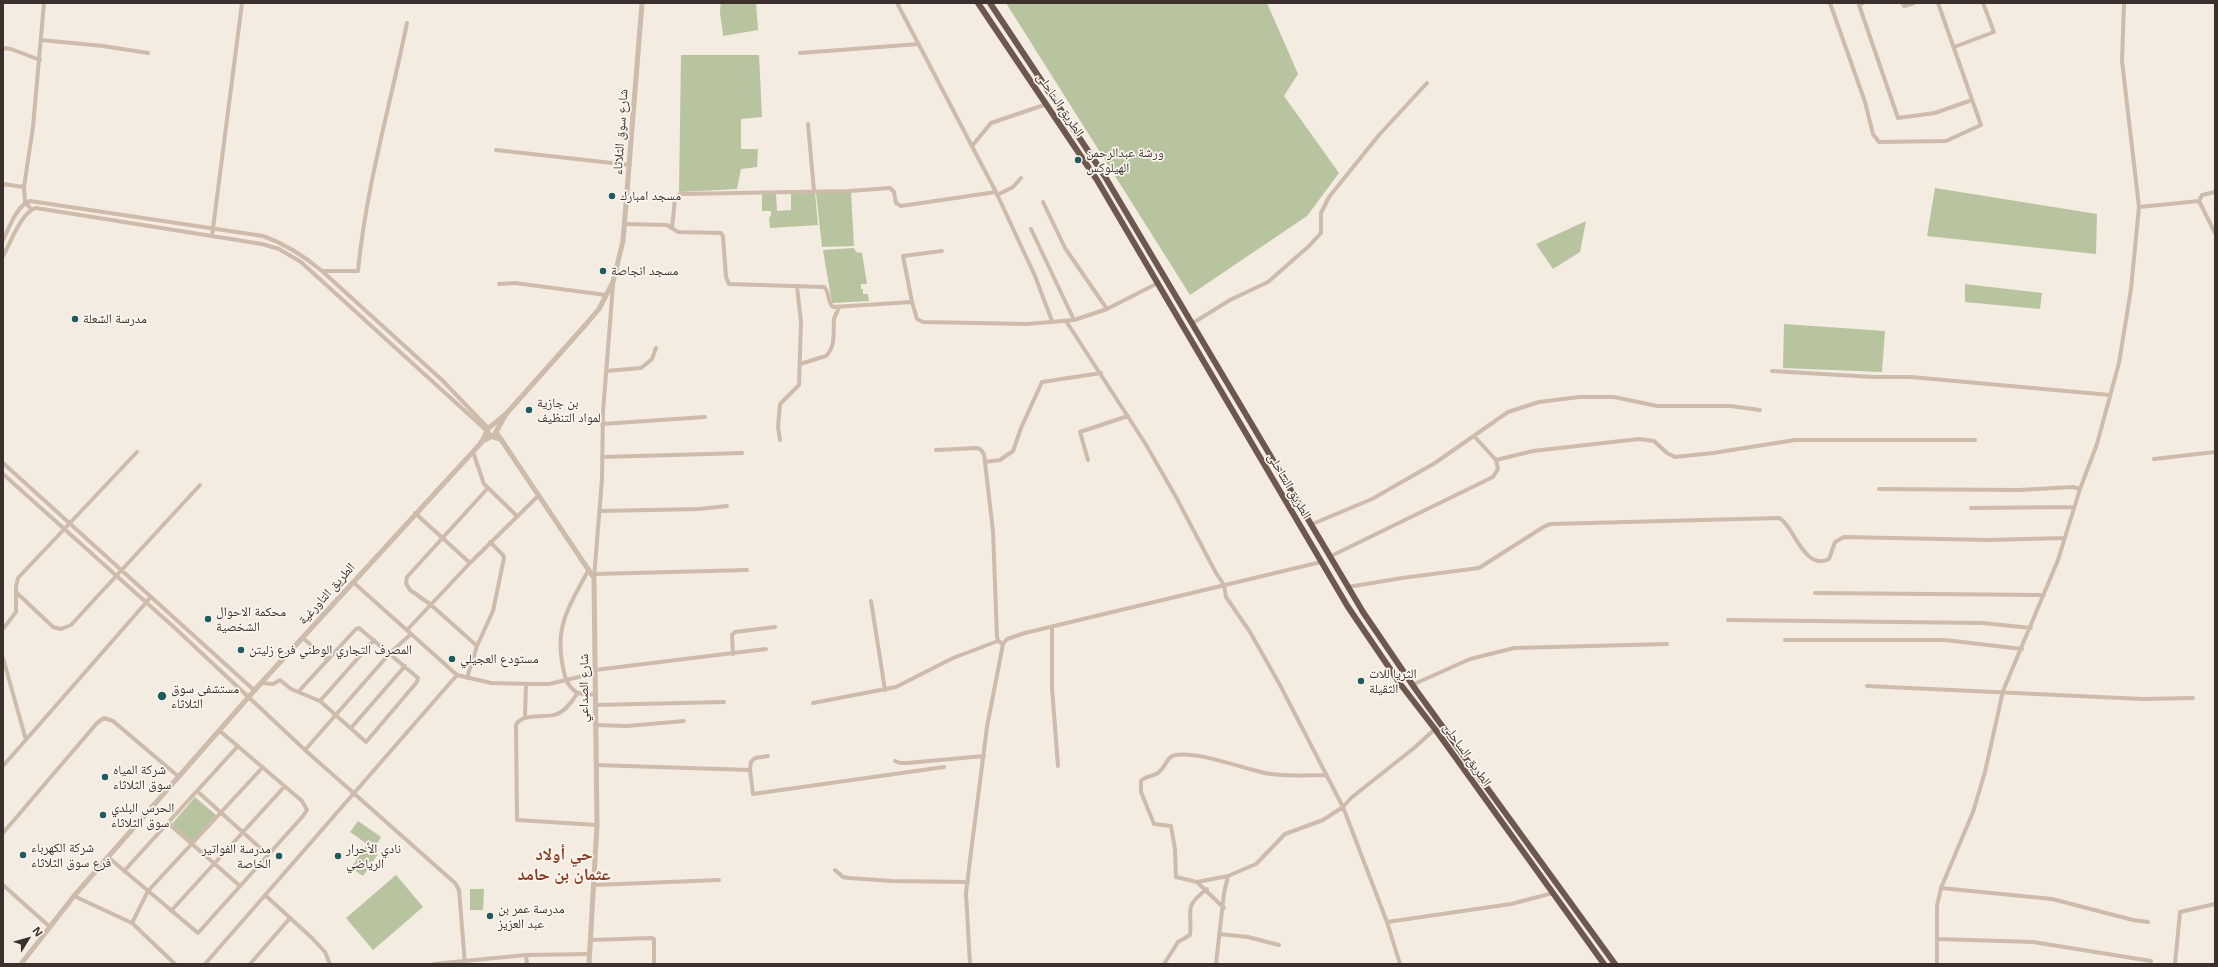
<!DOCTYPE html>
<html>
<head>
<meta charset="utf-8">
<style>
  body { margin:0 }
  #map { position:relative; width:2218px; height:967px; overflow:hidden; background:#f4ebe1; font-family:"Open Sans",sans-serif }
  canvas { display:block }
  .frame { position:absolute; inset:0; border:4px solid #3b302b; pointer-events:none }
  .north { position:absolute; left:8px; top:919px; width:40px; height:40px; -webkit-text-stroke:3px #fbf5ee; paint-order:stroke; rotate:53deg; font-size:11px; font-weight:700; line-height:16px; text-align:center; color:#3b302b }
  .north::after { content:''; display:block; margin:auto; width:14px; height:18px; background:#3b302b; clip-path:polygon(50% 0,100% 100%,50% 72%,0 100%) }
</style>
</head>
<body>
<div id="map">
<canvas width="2218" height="967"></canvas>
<div class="frame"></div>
<div class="north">N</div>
</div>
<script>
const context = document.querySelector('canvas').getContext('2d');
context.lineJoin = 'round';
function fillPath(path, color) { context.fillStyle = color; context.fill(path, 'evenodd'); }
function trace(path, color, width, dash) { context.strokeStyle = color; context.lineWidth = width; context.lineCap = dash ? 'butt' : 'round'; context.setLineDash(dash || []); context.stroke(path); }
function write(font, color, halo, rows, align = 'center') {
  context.font = font + ' "Open Sans","Noto Naskh Arabic",sans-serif'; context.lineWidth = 3.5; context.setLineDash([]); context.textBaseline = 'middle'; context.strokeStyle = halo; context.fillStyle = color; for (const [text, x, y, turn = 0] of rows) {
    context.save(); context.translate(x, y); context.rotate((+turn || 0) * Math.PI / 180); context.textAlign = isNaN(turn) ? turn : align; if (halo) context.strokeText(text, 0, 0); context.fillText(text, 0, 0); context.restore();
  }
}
const green = new Path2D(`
  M 721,3 L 756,3 L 758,30 L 723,36 C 723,25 718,14 721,3 Z
  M 1006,3 L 1267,3 L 1298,74 L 1284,96 L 1339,173 L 1307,216 L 1190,295 Z
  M 681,55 L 759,55 L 762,117 L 741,119 L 741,149 L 758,149 L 757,167 L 741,169 L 737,189 L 679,192 Z
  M 1935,188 L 2097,214 L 2096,254 L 1927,236 Z
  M 815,193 L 818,225 L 770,228 L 769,217 L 771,216 L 771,211 L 762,211 L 762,194 L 776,194 L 777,211 L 791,210 L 791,194 Z
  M 816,193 L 851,193 L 854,246 L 822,247 Z
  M 1586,221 L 1580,252 L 1553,269 L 1536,244 Z
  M 854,248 L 856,252 L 862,253 L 867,284 L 861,284 L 861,289 L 863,289 L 863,294 L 868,294 L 869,301 L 832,303 L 823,250 Z
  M 1965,284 L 2042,293 L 2040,309 L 1965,302 Z
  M 1784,324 L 1885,331 L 1882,372 L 1783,368 Z
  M 195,797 L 216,815 L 192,842 L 172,824 Z
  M 358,821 L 381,837 L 374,849 L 350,832 Z
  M 366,846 L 378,854 L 363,876 L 351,868 Z
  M 396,875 L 423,907 L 373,950 L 346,918 Z
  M 470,889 L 484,889 L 483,910 L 470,910 Z`);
const minor = new Path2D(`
  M 897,3 L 996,192 L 1035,276 L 1052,321
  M 1830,3 L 1865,102 L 1873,134 L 1879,142 L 1946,141 L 1981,125 L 1938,3
  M 1863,3 L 1859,5 L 1898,118 L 1935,113 L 1972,100
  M 1902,3 L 1904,6 L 1914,3
  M 41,40 L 103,46 L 148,53
  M 1954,47 L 1994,32 L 1983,3
  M 3,48 L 11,49 L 40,60
  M 800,53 L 919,44
  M 808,124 L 814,191
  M 972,146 L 991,123 L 1047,104
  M 496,150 L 630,165
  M 3,184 L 24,187
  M 997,195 L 1013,187 L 1021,178
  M 2199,201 L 2202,195 L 2215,192
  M 1043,202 L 1065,248 L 1107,309
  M 2139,207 L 2199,201 L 2215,233
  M 31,209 L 25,202 L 24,187 L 33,127 L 44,3
  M 624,224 L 667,225 L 678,232 L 721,233 L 723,236 L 726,277 L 729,284 L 824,287 C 830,292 827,302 833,307 L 912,302 L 917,319 L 923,322 L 1027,324 L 1074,320 L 1107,309 L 1158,283
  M 672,228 L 675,199 L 680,194 L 849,191 L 890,188 L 894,192 L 896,203 L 901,206 L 996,192
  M 1031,229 L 1074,320
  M 212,236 L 242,3
  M 3,240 C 9,228 17,205 30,201 L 263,236 C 286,244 304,256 322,271 L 442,380 L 488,428
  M 3,256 C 10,244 22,211 36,208 L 262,244 L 279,249 L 301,262 L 487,431
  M 323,271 L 358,271 C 366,187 390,106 407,23
  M 499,284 L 515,283 L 606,295
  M 912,302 L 903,256 L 942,251
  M 1066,321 L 1145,443 L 1176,497 L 1216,573 L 1224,585 L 1226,597 L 1250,632 L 1280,685 L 1343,807 L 1387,922 L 1400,964
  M 1193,323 L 1230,300 L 1268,282 L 1309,246 L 1321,233 L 1321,213 L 1329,197 L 1379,135 L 1427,83
  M 800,364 L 826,356 C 836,346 833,332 834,319 C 835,315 838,311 839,307
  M 606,371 L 641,368 L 652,359 L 656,348
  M 1772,371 L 1873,377 L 1911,377 L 2110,395
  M 602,424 L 705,417
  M 1474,436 L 1496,460 L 1533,451 L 1639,439 L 1654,441 L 1667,453 L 1675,457 L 1713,453 L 1795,440 L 1975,440
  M 780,440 L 778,427 L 780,404 L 799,385 L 801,322 L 797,287
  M 936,450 L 976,448 L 980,449 L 984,454 L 993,531 L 997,637 L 998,641 L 1003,644
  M 473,452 L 484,484 L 517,516
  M 602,457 L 742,453
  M 2154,459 L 2215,452
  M 1088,460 L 1080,432 L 1128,416
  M 985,462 L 1000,460 L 1013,451 L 1021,428 L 1042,382 L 1101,373
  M 3,463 L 255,691
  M 3,474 L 177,630 L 305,750 L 455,883 L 459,890 L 465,964
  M 1879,489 L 2019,490 L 2073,487 L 2080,489
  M 1971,508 L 2074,507
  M 600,511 L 699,509 L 727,506
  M 415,513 L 470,563
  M 1310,525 L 1372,499 L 1435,463 L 1508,412 L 1539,402 L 1579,397 L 1614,397 L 1657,406 L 1730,406 L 1760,410
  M 1329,557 L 1493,477 L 1498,469 L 1496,460
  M 589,569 C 566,612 552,630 566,680 L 583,676 L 595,670 L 766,649
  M 595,574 L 747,570
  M 594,578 L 602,479 L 603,412 L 613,285
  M 353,582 L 457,675 L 491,683 L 532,684 L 549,684 L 566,680 C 573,693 580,696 595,694
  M 1348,587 L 1402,578 L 1479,568 L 1545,526 L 1551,524 L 1779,518 C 1793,524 1804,572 1829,559 L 1835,542 L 1844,537 L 1988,540 L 2065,538
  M 16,592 L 53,627 L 61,629 L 71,625 L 200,485
  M 1815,593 L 2044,595
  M 871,601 L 885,690
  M 1728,620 L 1983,623 L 2031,628
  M 1052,627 L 1052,688 L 1058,766
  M 3,629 L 16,612 L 16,587 L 18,578 L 137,452
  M 407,630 L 470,563 L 539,495
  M 303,638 L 328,660
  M 1785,640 L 1945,640 L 2022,649
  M 477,646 L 493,611 L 504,558 L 503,555 L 490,542
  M 733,654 L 732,635 L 735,632 L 775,627
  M 3,658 L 26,740
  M 467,678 L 477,646 L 430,604 L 410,590 L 406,583 L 407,577 L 488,488
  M 261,683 L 273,684 L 280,680 L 291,689 L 320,701 L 366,742 L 417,682 L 418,678 L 359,628 L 356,629 L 299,691
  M 1412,685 L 1470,659 L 1514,648 L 1667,644
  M 1867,686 L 2142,699 L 2193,698
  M 577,694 C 572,701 566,711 557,714 C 545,719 522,712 516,725 L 517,820 L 597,825
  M 320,701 L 374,640
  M 813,703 L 896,687 L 953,658 L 998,641
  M 595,705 L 724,702
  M 525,717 L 526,684
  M 595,725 L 627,726 L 684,721
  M 351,728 L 405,666
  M 305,750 L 390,653 L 411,634
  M 768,756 L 755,758 L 751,762 L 750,770 L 753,794 L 944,767
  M 895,761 L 900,763 L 907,763 L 984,756
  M 596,765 L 750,770
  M 3,766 L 150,598
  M 197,791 L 267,854
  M 168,823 L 240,886
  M 3,833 L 97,723 L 104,718 L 113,721 L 179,777
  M 108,857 L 198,933 L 303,816 L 307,810 L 302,801 L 220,731
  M 835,870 L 843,877 L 849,878 L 892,881 L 968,882
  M 124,871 L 238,746
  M 1197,882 L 1228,876
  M 3,885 L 50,927
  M 594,885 L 719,880
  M 1941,888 L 2052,899 L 2133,920 L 2148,922
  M 265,895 L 312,938 L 325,952 L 330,964
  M 74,896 L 132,923 L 175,964
  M 1224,908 L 1197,882 L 1176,877 L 1175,849 L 1171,826 L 1154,824 L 1141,792 L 1141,781 C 1146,775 1154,777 1159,772 C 1166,767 1167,756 1175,755 C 1199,751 1241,768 1265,773 C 1282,777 1308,775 1326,775
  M 171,911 L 285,786
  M 1387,922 L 1511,904 L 1553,893
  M 132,923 L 148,891 L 263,767
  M 1219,934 L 1248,937 L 1279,945
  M 1937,939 L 2033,942 L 2151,961
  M 590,940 L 652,938 L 654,939 L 654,964
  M 526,955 L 527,964
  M 205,964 L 457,675
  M 250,964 L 290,918
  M 434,964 L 526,955 L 589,954
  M 970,964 L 966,893 L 971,852 L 987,727 L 1003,644 L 1007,639 L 1025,633 L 1321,562
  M 1164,964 L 1178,942 L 1190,935 C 1193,910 1182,908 1207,889
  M 1216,964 L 1224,893 L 1228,876 L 1256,864 L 1285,834 L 1323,820 L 1343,807 L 1351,798 L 1414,748 L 1435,729
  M 1937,964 L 1937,906 L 1941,888 L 1973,812 L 1985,772 L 2003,691 L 2058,560 L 2080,489 L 2097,444 L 2119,363 L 2131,289 L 2139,207 L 2122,61 L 2124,3
  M 2175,964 L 2180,912 L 2215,904`);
const tertiary = new Path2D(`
  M 506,414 L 496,432 L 594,578 L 597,825 L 589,964
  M 490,427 L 506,414 L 588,322 L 599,309 L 613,282 L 623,241 L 642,3
  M 487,430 L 490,436 L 502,440
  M 481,442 L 494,435 L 496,431
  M 21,964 L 74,896 L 108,857 L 261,683 L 481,443 L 487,431`);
const trunk = new Path2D(`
  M 978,3 L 1097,180 L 1348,607 L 1401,685 L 1435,729 L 1604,964
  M 990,3 L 1104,175 L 1363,612 L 1416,690 L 1615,964`);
const markers = [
  [1078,160,4,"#1f5a5e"],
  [612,196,4,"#1f5a5e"],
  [603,271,4,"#1f5a5e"],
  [75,319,4,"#1f5a5e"],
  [529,410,4,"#1f5a5e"],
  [208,619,4,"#1f5a5e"],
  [241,650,4,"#1f5a5e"],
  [452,659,4,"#1f5a5e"],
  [1361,681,4,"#1f5a5e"],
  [162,696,5,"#1f5a5e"],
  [105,777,4,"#1f5a5e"],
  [103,815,4,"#1f5a5e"],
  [23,855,4,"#1f5a5e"],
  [279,856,4,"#1f5a5e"],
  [338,856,4,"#1f5a5e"],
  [490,916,4,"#1f5a5e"]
];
const streetNames = [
  ["الطريق الساحلى",1060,105,56],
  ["شارع سوق الثلاثاء",621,132,-86],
  ["الطريق الساحلى",1289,486,60],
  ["الطريق التاورغية",327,594,-48],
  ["شارع الصداعي",584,688,-90],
  ["الطريق الساحلى",1467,755,55]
];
const poiNames = [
  ["ورشة عبدالرحمن",1086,153],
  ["الهيلوكس",1086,168],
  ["مسجد امبارك",620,196],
  ["مسجد انجاصة",611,271],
  ["مدرسة الشعلة",83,319],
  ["بن جازية",537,403],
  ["لمواد التنظيف",537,418],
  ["محكمة الاحوال",216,612],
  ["الشخصية",216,627],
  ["المصرف التجاري الوطني فرع زليتن",249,650],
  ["مستودع العجيلي",460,659],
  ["الثريا للات",1369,674],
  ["الثقيلة",1369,689],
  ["مستشفى سوق",171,689],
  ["الثلاثاء",171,704],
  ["شركة المياه",113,770],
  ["سوق الثلاثاء",113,785],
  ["الحرس البلدي",111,808],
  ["سوق الثلاثاء",111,823],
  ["شركة الكهرباء",31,848],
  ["فرع سوق الثلاثاء",31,863],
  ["مدرسة الفواتير",271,849,"right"],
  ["الخاصة",271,864,"right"],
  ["نادي الأحرار",346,849],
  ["الرياضي",346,864],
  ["مدرسة عمر بن",498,909],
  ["عبد العزيز",498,924]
];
const districtNames = [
  ["حي أولاد",564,855],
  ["عثمان بن حامد",564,875]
];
fillPath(green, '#b8c4a0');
trace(minor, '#cdbbac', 4);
trace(tertiary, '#cdbbac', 5);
trace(trunk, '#6c584f', 6);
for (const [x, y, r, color] of markers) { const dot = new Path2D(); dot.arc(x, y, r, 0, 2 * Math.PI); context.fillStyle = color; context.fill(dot); trace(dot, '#fbf5ee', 1.5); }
write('13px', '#3b302b', '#fbf5ee', streetNames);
write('13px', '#3b302b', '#fbf5ee', poiNames, 'left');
write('bold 17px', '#8c3b22', '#fbf5ee', districtNames);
</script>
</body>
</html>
